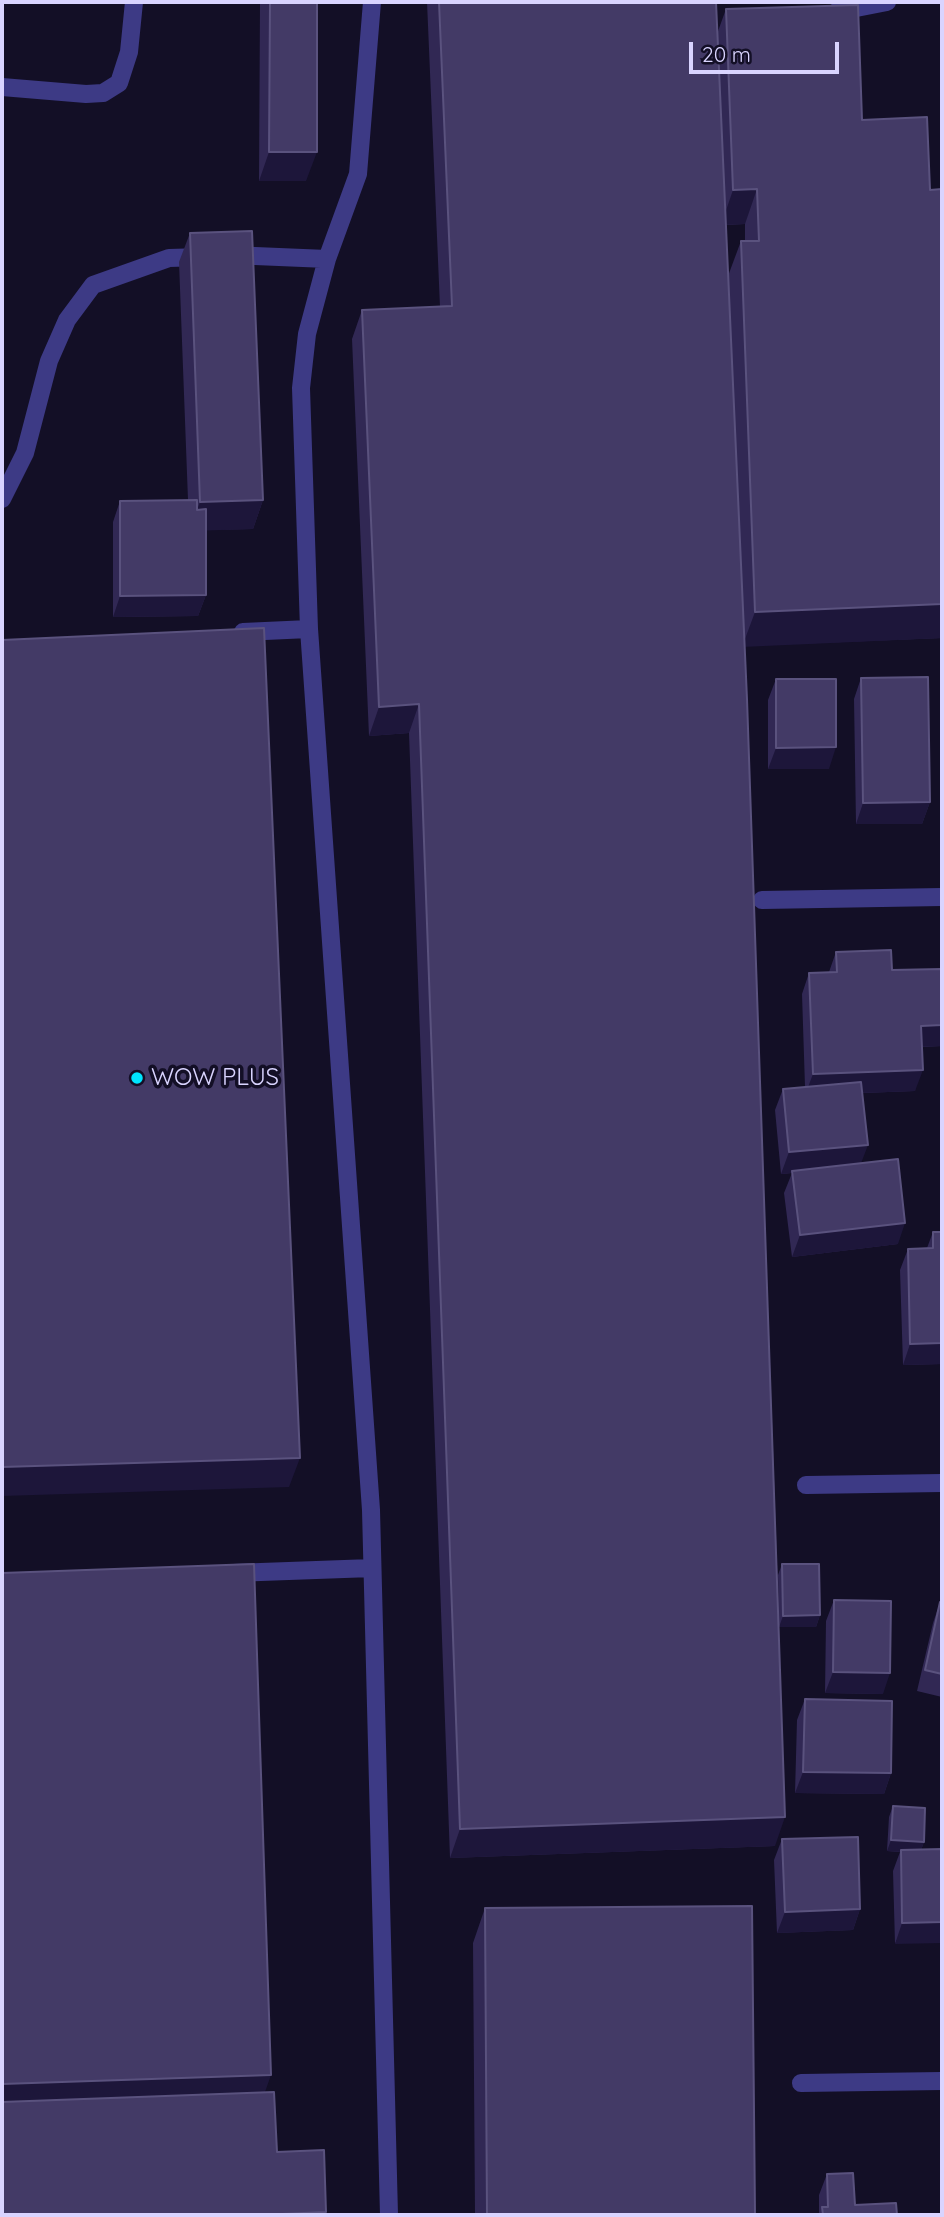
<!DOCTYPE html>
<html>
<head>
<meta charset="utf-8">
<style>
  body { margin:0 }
  #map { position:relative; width:944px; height:2217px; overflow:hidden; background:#130f26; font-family:Quicksand,sans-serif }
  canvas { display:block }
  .frame { position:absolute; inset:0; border:4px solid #d9d4ff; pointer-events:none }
  .scale { position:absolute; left:689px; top:42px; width:150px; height:32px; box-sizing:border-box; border:4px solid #d9d4ff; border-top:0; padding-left:9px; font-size:21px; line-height:24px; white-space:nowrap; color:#d9d4ff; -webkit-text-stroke:5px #130f26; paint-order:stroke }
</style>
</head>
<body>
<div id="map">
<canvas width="944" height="2217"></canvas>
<div class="frame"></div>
<div class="scale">20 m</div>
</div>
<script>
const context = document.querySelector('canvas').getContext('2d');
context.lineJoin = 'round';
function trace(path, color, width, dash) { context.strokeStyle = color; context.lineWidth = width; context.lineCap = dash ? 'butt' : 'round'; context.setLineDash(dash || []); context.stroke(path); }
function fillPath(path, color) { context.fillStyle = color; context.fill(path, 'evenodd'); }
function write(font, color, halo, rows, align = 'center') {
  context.font = font + ' Quicksand,sans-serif'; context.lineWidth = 7; context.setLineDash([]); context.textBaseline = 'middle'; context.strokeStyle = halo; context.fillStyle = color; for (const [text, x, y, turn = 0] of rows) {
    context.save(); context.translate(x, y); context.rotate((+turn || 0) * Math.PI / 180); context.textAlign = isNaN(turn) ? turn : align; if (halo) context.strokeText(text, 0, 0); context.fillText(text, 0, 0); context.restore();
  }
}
const minor = new Path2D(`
  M 372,2 L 358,174 L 327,259 L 307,334 L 301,388 L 309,629 L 371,1510 L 389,2215
  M 836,12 L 887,2
  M 2,87 L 86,94 L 103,93 L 119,83 L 129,52 L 134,2
  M 231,255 L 327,259
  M 2,499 L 25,453 L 49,361 L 67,320 L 93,285 L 169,258 L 203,257
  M 243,632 L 309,629
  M 762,900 L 942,897
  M 806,1485 L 942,1483
  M 233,1573 L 372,1568
  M 801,2083 L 942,2081`);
const wall = new Path2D(`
  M 260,2 L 317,2 L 306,181 L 259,181 Z
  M 427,2 L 716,2 L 717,34 L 726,9 L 862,120 L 942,638 L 745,646 L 779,1621 L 778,1575 L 782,1564 L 820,1615 L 816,1627 L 779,1627 L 775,1846 L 450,1858 L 409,733 L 369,736 L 352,339 L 362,310 L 440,307 ZM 745,224 L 745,241 L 741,241 L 728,276 L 726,225 Z
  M 190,233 L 263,500 L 253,529 L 206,530 L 206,595 L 198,616 L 113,617 L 113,522 L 120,501 L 188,500 L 179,262 Z
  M 861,678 L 930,802 L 922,824 L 856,824 L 854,699 Z
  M 776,679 L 829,769 L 768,769 L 768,700 Z
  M 836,952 L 892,970 L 942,969 L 942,1046 L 922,1047 L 915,1091 L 863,1093 L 861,1164 L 898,1244 L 792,1257 L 784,1193 L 792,1173 L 781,1174 L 775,1110 L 783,1089 L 805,1087 L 802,994 L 809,973 L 829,972 Z
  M 933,1232 L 942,1364 L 903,1365 L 900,1270 L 908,1249 L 927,1248 Z
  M 834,1600 L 883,1694 L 825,1693 L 826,1621 Z
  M 940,1602 L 942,1603 L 942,1697 L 917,1691 L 933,1623 Z
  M 805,1699 L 891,1773 L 884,1794 L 795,1793 L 797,1720 Z
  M 893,1806 L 924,1842 L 921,1850 L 942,1849 L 895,1944 L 893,1871 L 900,1852 L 887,1851 L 889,1817 Z
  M 782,1839 L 860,1909 L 853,1930 L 777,1933 L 774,1860 Z
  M 485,1908 L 755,2215 L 475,2215 L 473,1943 Z
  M 827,2174 L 855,2205 L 897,2215 L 819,2215 L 819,2195 Z`);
const shadedWall = new Path2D(`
  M 269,152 L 317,152 L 306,181 L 259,181 Z
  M 757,189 L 745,224 L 721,225 L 733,190 Z
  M 263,500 L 253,529 L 189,531 L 200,502 Z
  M 206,595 L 198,616 L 113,617 L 120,596 Z
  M 942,604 L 942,638 L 742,647 L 755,612 Z
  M 419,704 L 409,733 L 369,736 L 379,707 Z
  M 836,747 L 829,769 L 768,769 L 776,748 Z
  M 930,802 L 922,824 L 856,824 L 863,803 Z
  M 942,1025 L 942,1046 L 913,1047 L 921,1026 Z
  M 923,1070 L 915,1091 L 805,1095 L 813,1074 Z
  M 868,1145 L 860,1166 L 781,1174 L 789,1152 Z
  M 905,1223 L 898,1244 L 792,1257 L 800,1235 Z
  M 942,1343 L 942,1364 L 903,1365 L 910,1344 Z
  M 300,1458 L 289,1487 L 2,1496 L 2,1467 Z
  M 820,1615 L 816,1627 L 779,1627 L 783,1616 Z
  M 833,1672 L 890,1673 L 883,1694 L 825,1693 Z
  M 803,1772 L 891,1773 L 884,1794 L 795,1793 Z
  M 785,1817 L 775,1846 L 450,1858 L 460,1829 Z
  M 891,1840 L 924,1842 L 920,1853 L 887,1851 Z
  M 860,1909 L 853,1930 L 777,1933 L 785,1912 Z
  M 942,1922 L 942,1943 L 895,1944 L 902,1923 Z
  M 271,2075 L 259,2109 L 2,2118 L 2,2084 Z
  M 326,2212 L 325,2215 L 281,2215 L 282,2214 Z`);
const building = new Path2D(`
  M 270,2 L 317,2 L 317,152 L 269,152 Z
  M 439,2 L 716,2 L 747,699 L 785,1817 L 460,1829 L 419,704 L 379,707 L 362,310 L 452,306 Z
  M 858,5 L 862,120 L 927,117 L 930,190 L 942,189 L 942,604 L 755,612 L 741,241 L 759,241 L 757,189 L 733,190 L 726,9 Z
  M 252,231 L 263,500 L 200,502 L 190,233 Z
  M 197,500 L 197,510 L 206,509 L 206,595 L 120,596 L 120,501 Z
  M 264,628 L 300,1458 L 2,1467 L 2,640 Z
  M 928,677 L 930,802 L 863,803 L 861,678 Z
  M 776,679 L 836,679 L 836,747 L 776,748 Z
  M 891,950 L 892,970 L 942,969 L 942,1025 L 921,1026 L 923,1070 L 813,1074 L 809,973 L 837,972 L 836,952 Z
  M 861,1082 L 868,1145 L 789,1152 L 783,1089 Z
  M 898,1159 L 905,1223 L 800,1235 L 792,1171 Z
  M 933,1232 L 942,1232 L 942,1343 L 910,1344 L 908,1249 L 933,1248 Z
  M 254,1564 L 271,2075 L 2,2084 L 2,1573 Z
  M 782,1564 L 819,1564 L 820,1615 L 783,1616 Z
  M 834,1600 L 891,1601 L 890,1673 L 833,1672 Z
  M 940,1602 L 942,1603 L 942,1674 L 925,1670 Z
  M 805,1699 L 892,1701 L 891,1773 L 803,1772 Z
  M 893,1806 L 925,1808 L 924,1842 L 891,1840 Z
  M 858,1837 L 860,1909 L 785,1912 L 782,1839 Z
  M 942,1849 L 942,1922 L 902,1923 L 901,1850 Z
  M 752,1906 L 755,2215 L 487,2215 L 485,1908 Z
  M 274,2092 L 277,2152 L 324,2150 L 326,2212 L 282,2214 L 282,2215 L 2,2215 L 2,2102 Z
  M 853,2173 L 855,2205 L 896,2203 L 897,2215 L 823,2215 L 822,2207 L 828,2207 L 827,2174 Z`);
const markers = [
  [137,1078,7,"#00e5ff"]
];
const poiNames = [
  ["WOW PLUS",151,1078]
];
trace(minor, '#3d3a85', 18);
fillPath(wall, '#312854');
fillPath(shadedWall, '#1d163a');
fillPath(building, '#433a66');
trace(building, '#5a527e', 2);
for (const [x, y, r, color] of markers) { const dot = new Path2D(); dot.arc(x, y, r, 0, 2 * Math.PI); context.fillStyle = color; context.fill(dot); trace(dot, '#130f26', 2.5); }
write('24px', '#d9d4ff', '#130f26', poiNames, 'left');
</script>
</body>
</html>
